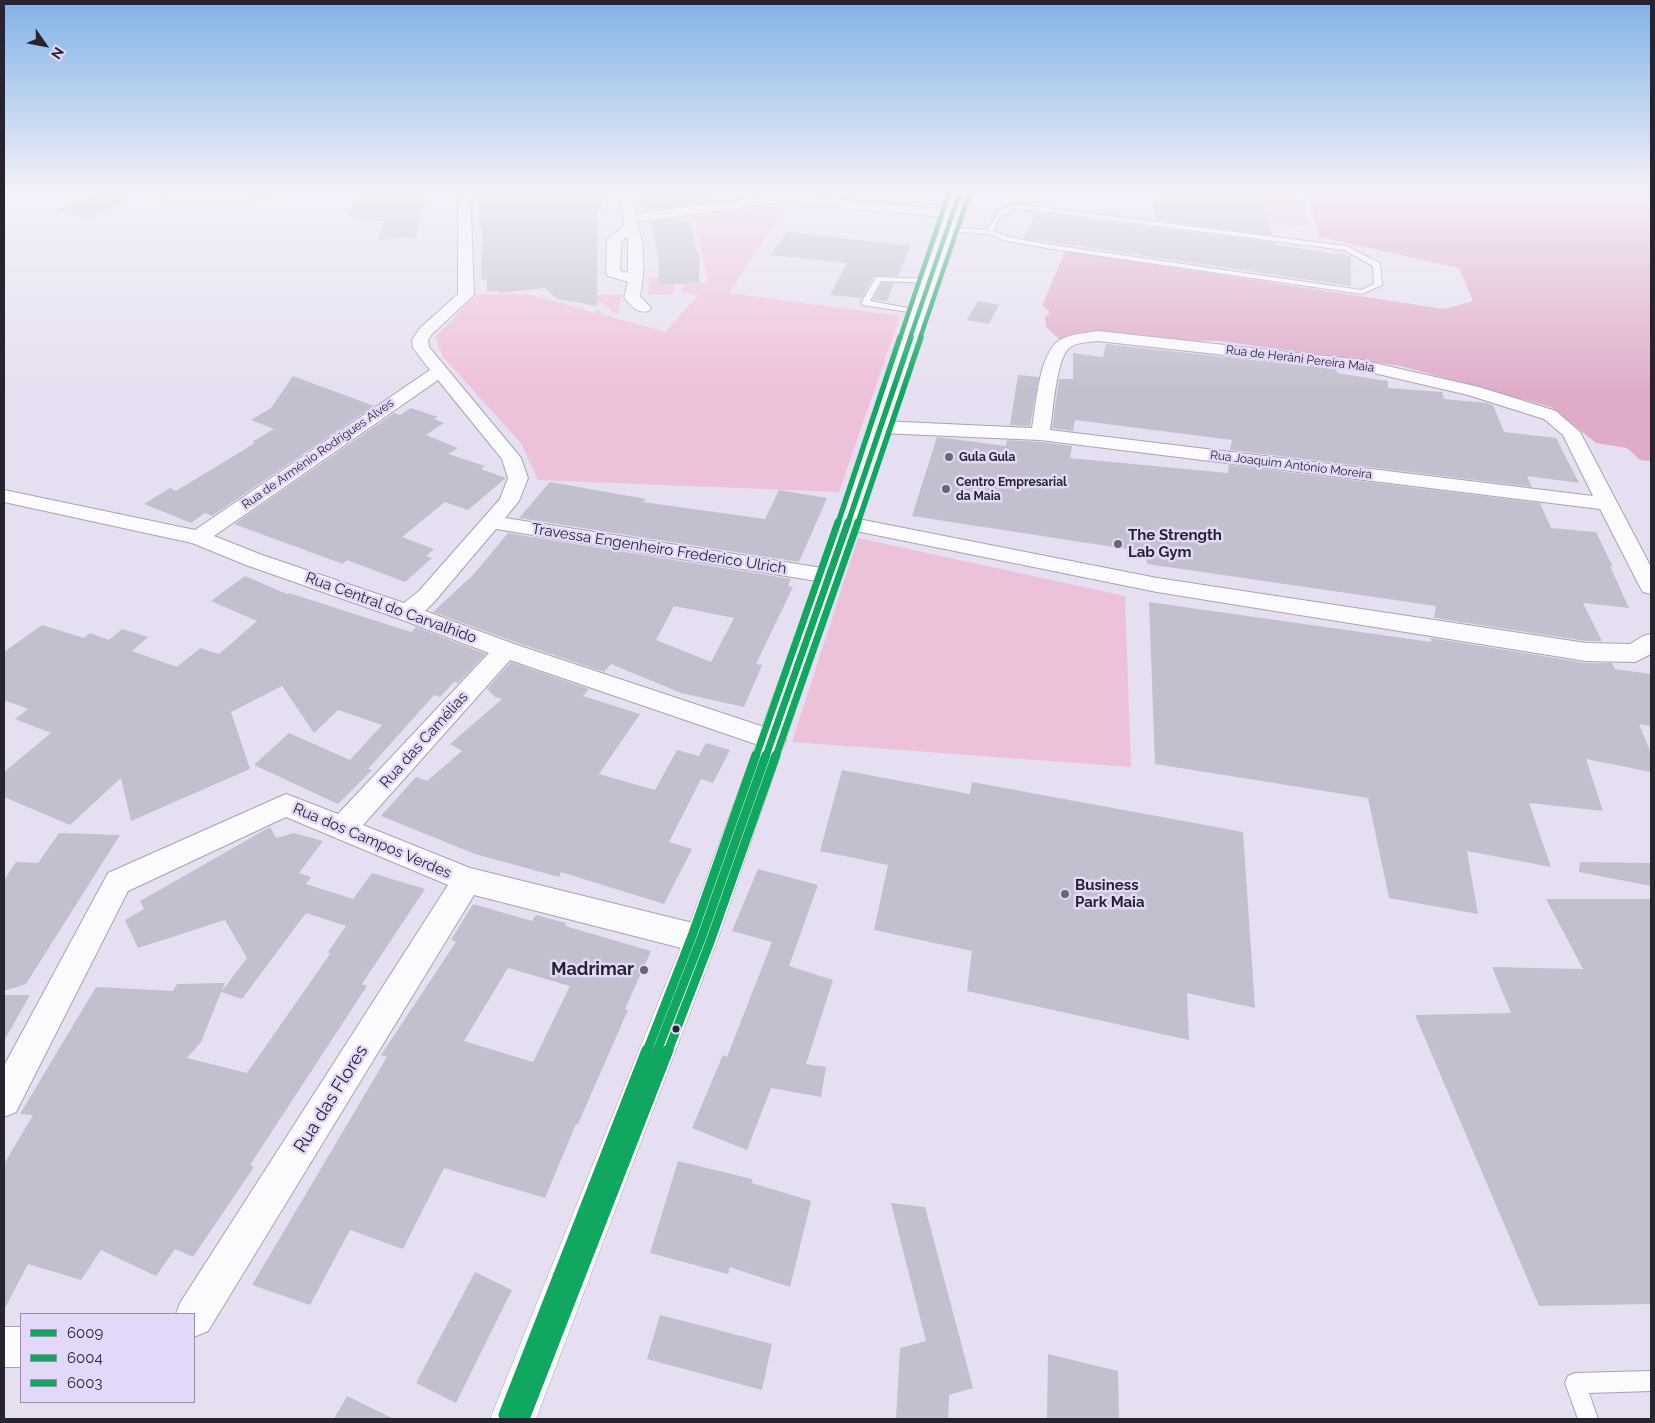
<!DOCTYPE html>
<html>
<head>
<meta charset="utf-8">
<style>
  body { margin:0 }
  #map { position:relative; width:1655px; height:1423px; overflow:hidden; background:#e6dff1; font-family:Raleway,sans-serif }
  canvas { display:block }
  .frame { position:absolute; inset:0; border:5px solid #28242f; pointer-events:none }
  .legend { position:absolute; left:20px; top:1313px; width:175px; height:90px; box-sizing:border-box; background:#e4d8f8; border:1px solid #9990a8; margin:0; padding:6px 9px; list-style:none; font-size:15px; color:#28242f }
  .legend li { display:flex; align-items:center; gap:10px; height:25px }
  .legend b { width:25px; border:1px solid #9990a8 }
  .north { position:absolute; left:20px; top:20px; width:50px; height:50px; -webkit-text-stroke:4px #e4d8f8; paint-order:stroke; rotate:123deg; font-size:14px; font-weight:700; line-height:20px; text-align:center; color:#28242f }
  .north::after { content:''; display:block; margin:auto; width:18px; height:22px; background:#28242f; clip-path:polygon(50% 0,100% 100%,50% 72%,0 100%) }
</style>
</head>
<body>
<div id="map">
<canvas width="1655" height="1423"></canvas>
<div class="frame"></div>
<ul class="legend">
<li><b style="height:6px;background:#10a760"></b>6009</li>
<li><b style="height:6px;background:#10a760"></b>6004</li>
<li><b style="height:6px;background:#10a760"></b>6003</li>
</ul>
<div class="north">N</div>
</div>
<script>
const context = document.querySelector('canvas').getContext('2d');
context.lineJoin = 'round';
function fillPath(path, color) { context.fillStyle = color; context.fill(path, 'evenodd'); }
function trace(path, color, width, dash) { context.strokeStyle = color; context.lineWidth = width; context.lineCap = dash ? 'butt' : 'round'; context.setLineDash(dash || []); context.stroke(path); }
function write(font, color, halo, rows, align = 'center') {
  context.font = font + ' Raleway,sans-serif'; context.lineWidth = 5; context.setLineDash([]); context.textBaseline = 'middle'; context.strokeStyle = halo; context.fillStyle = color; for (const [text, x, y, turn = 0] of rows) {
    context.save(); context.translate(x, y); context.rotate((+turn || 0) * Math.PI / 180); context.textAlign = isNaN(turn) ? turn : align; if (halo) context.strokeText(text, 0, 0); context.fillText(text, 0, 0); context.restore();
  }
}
const green = new Path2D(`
  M 1262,192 L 1301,192 L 1311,227 L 1174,214 L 1153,210 L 1155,210 L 1155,208 L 1253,216 L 1267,212 Z
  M 788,204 L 729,293 L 900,316 L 839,492 L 538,480 L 521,443 L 443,357 L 435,337 L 478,294 L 529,294 L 595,313 L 597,308 L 604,315 L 665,332 L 698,295 L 681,292 L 682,284 L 708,283 L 694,215 Z
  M 650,278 L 658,278 L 658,285 L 674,285 L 674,294 L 648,295 Z
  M 622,294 L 618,314 C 608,311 610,303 596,303 L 598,295 Z
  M 858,538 L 1125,596 L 1131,767 L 792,742 Z`);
const forest = new Path2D(`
  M 1307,192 L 1651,192 L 1651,461 L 1640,460 L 1627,448 L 1596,443 L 1551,407 L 1401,366 L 1220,341 L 1169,340 L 1090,331 L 1061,341 L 1046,327 L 1045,317 L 1050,312 L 1042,306 L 1065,251 L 1444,309 L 1473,301 L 1459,268 L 1319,237 Z`);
const building = new Path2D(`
  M 102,192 L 130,192 L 132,197 L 87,219 L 56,211 Z
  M 385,192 L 427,192 L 416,237 L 378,240 L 384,221 L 356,221 L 358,218 L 346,216 L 365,193 Z
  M 475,192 L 603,192 L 602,211 L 597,212 L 597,306 L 557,299 L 545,288 L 499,293 L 499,291 L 487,292 L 486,279 L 481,280 L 482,233 Z
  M 637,192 L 709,192 L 709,202 L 648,211 Z
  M 1154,192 L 1262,192 L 1272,235 L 1156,220 Z
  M 1036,213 L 1275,243 L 1275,245 L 1351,256 L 1351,286 L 1023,238 Z
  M 670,219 L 690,222 L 697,254 L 700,254 L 699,283 L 658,285 L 659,260 L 651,222 Z
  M 787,232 L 893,244 L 911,245 L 898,276 L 874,276 L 862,298 L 830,295 L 847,263 L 770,255 Z
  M 882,283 L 894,283 L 887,301 L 873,300 Z
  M 978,301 L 999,305 L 989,324 L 967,320 Z
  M 1106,344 L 1336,369 L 1337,373 L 1388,381 L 1388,388 L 1442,392 L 1444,399 L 1487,403 L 1493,405 L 1504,432 L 1556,438 L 1579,483 L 1527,476 L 1532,487 L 1230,450 L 1232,440 L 1075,420 L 1073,431 L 1052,428 L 1059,379 L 1073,379 L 1073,353 L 1103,357 Z
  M 1018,375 L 1039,377 L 1030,426 L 1010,425 Z
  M 293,376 L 374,406 L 212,516 L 205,513 L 191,523 L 144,504 L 170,488 L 176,491 L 255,443 L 252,442 L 274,429 L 251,420 L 271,408 Z
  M 411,408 L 438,417 L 434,419 L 444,423 L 426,435 L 458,448 L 448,454 L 485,466 L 481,469 L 506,478 L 468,510 L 445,502 L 402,537 L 434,549 L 426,556 L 432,558 L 405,582 L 347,560 L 343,564 L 234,524 L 394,413 L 400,415 Z
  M 937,437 L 1006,446 L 1007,440 L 1040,442 L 1072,446 L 1070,458 L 1228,473 L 1229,465 L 1540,503 L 1551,528 L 1596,532 L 1613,567 L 1610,566 L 1629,608 L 1583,603 L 1602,641 L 1586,641 L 1434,618 L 1436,606 L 1147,564 L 1146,552 L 912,516 Z
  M 550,482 L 646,499 L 643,502 L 765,519 L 779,490 L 827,498 L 799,562 L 519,518 Z
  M 508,533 L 791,579 L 788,586 L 793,587 L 756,664 L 762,665 L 744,707 L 681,693 L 611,664 L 604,672 L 515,642 L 433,612 L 473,575 ZM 674,606 L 734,618 L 711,662 L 656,640 Z
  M 245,576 L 287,594 L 289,593 L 411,632 L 416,627 L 486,654 L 458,683 L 454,682 L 440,697 L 434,695 L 368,769 L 372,770 L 338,804 L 254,765 L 289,733 L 350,760 L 382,725 L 338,710 L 314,733 L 282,686 L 231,712 L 250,769 L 131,821 L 121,778 L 70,825 L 4,797 L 4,772 L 51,733 L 15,719 L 28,709 L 4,700 L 4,652 L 42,625 L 84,638 L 90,633 L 109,640 L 122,629 L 148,637 L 132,651 L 177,667 L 200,648 L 219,654 L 257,621 L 211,601 Z
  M 1149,602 L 1431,642 L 1431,638 L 1586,663 L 1612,663 L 1615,669 L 1651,674 L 1651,726 L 1639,724 L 1651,753 L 1651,772 L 1586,759 L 1603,811 L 1529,803 L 1551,867 L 1467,851 L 1478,914 L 1389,898 L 1368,798 L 1155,764 Z
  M 511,662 L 589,689 L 583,696 L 640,714 L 599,774 L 655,790 L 677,750 L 699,756 L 706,743 L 730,750 L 713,783 L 701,779 L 669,842 L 692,849 L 664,904 L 561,872 L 559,877 L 475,854 L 381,816 L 416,777 L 427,781 L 462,751 L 450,744 L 502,699 L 495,697 L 487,689 Z
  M 842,770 L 970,794 L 972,782 L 1243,832 L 1255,1008 L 1187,993 L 1189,1040 L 967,991 L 972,951 L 874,930 L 888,865 L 820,851 Z
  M 270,827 L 276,838 L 294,833 L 323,841 L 299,873 L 311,877 L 306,884 L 353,899 L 372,873 L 425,889 L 362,984 L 367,986 L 250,1165 L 254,1167 L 193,1257 L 175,1249 L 156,1276 L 101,1250 L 81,1280 L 28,1264 L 4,1310 L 4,1164 L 33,1115 L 20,1114 L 96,987 L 173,991 L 177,984 L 225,983 L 222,991 L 247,958 L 225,920 L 138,948 L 125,920 L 144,909 L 140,901 ZM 306,913 L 346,926 L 328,952 L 330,954 L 247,1073 L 187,1058 L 201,1042 L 221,992 L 242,999 Z
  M 59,833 L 120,835 L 26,984 L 4,991 L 4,880 L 16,862 L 38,863 Z
  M 1580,862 L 1651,863 L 1651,886 L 1579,872 Z
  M 758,869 L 818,885 L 789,966 L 833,980 L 806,1064 L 826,1067 L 821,1097 L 771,1088 L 747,1150 L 692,1128 L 723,1055 L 727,1057 L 772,942 L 732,931 Z
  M 1546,899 L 1651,899 L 1651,1304 L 1539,1306 L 1415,1015 L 1511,1013 L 1492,967 L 1583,969 Z
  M 473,904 L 532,921 L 536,915 L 566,923 L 565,926 L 651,951 L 625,1009 L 628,1010 L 578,1124 L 576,1124 L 545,1198 L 444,1168 L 403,1249 L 350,1230 L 310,1305 L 252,1285 L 387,1057 L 381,1055 L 456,942 L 451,940 ZM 508,968 L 570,986 L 533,1062 L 464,1041 Z
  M 4,995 L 30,995 L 4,1041 Z
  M 678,1161 L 752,1179 L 752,1183 L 811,1201 L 790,1287 L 730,1267 L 728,1274 L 650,1253 Z
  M 891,1203 L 925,1207 L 973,1388 L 949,1395 L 948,1419 L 896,1419 L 900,1348 L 926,1341 Z
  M 475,1272 L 512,1290 L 456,1403 L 416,1383 Z
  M 660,1315 L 772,1344 L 762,1390 L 647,1359 Z
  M 1048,1354 L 1118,1371 L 1119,1419 L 1047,1419 Z
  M 347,1396 L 394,1419 L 334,1419 Z`);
const service = new Path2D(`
  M 1016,204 L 1346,246 L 1380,263 L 1382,285 L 1362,294 L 1046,248 L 1007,241 L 988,234 L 947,231 L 944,229 L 947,227 L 987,230 L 1000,210 ZM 1016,208 L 1344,250 L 1373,266 L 1374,284 L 1361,290 L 1046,244 L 1009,237 L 993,231 L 1001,216 Z
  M 876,277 L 933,279 L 933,283 L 930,283 L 881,281 L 870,301 L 919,310 L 923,312 L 922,314 L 862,305 L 861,303 Z
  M 1651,1371 L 1651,1391 L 1589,1393 L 1598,1419 L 1578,1419 L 1565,1383 L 1568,1376 L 1575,1373 Z`);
const minor = new Path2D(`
  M 143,192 L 191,194 L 313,192 L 307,196 C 280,197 157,209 143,192 Z
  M 458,192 L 470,192 L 474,295 L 432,334 L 428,340 L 429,347 L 521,458 L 528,478 L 519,501 L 505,518 L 829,569 L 837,571 L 840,576 L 837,581 L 829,583 L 496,529 L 435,601 L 425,611 L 514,644 L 782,733 L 786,740 L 782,747 L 773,750 L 510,660 L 363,825 L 470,868 L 701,925 L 712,929 L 716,939 L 712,949 L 701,953 L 474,895 L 208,1331 L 194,1337 L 194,1314 L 176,1314 L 180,1303 L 448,885 L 286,817 L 128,891 L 16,1112 L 4,1117 L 4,1066 L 108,873 L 286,794 L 338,814 L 489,653 L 400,619 L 246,565 L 192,543 L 4,502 L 4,490 L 195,530 L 430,370 L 413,348 L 412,340 L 420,328 L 458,294 ZM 438,380 L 502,459 L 508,478 L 500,499 L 419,591 L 404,603 L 262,555 L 214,536 Z
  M 619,192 L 631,192 L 637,214 L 783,194 L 953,210 L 960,214 L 953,218 L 783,202 L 637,222 C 637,230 641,234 642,241 C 644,259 644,278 640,296 L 651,308 L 649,311 C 637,314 631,306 624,297 L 628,282 L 608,276 L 606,273 L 607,240 L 623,227 L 624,219 ZM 627,237 L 628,238 L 628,273 L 620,271 L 621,242 Z
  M 1098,331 L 1361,360 L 1479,387 L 1556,411 L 1580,432 L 1651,567 L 1651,594 L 1643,592 L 1640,587 L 1600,509 L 1040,440 L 881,433 L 875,431 L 872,427 L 875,423 L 881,421 L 1032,428 C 1036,406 1039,352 1060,340 C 1071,334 1086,333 1098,331 ZM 1098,341 L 1361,370 L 1468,395 L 1544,419 L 1563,435 L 1593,496 L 1050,430 C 1053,412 1056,362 1068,349 C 1075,342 1089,342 1098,341 Z
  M 848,517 L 1157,578 L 1586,643 L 1630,644 L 1643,636 L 1651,634 L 1651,654 L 1635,662 L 1586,661 L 1157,592 L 841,528 L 838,523 L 841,518 Z
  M 4,1327 L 21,1327 L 21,1367 L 4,1367 Z`);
const secondary = new Path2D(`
  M 953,192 L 967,192 L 859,523 L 718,939 L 536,1419 L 490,1419 L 684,939 L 837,523 Z`);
const bus1Far4 = new Path2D(`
  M 910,338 L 960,192`);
const bus1Far3 = new Path2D(`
  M 848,523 L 911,337`);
const bus1Far2 = new Path2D(`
  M 766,756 L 848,522`);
const bus1Far1 = new Path2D(`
  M 657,1051 L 701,939 L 766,755`);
const bus1 = new Path2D(`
  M 513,1419 L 658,1050`);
const bus2Far4 = new Path2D(`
  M 920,338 L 969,195`);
const bus2Far3 = new Path2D(`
  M 858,523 L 921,337`);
const bus2Far2 = new Path2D(`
  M 776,756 L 858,522`);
const bus2Far1 = new Path2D(`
  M 668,1051 L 710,942 L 776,755`);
const bus2 = new Path2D(`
  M 524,1419 L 668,1050`);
const bus3Far4 = new Path2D(`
  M 900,338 L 949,192`);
const bus3Far3 = new Path2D(`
  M 838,523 L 900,337`);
const bus3Far2 = new Path2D(`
  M 756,756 L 838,522`);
const bus3Far1 = new Path2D(`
  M 647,1051 L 692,936 L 756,755`);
const bus3 = new Path2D(`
  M 504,1415 L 647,1050`);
const markers = [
  [949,457,5,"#6a6573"],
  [946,489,5,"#6a6573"],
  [1118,544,5,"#6a6573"],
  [1065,894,5,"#6a6573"],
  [644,970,5,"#6a6573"],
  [676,1029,4.5,"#28242f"]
];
const farStreetnames = [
  ["Rua de Herâni Pereira Maia",1300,359,7],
  ["Rua de Arménio Rodrigues Alves",318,454,-35],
  ["Rua Joaquim António Moreira",1291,465,7]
];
const farPoinames = [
  ["Gula Gula",959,457],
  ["Centro Empresarial",956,482],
  ["da Maia",956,496]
];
const poiNames = [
  ["The Strength",1128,535],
  ["Lab Gym",1128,552],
  ["Business",1075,885],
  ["Park Maia",1075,902]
];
const streetNames = [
  ["Travessa Engenheiro Frederico Ulrich",659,549,9],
  ["Rua Central do Carvalhido",391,608,20],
  ["Rua das Camélias",424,740,-48],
  ["Rua dos Campos Verdes",372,841,23]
];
const nearPoinames = [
  ["Madrimar",634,970]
];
const nearStreetnames = [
  ["Rua das Flores",331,1099,-58]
];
fillPath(green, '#eec1da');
fillPath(forest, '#e0abc9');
fillPath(building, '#c2c0ce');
trace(service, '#a8a3b1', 2);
trace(minor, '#a8a3b1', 2);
trace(secondary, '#a8a3b1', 1);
fillPath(service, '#fbfafd');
fillPath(minor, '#fbfafd');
fillPath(secondary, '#fbfafd');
trace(bus1Far4, '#10a760', 4.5);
trace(bus1Far3, '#10a760', 5.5);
trace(bus1Far2, '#10a760', 7);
trace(bus1Far1, '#10a760', 9);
trace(bus1, '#10a760', 11);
trace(bus2Far4, '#10a760', 4.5);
trace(bus2Far3, '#10a760', 5.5);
trace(bus2Far2, '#10a760', 7);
trace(bus2Far1, '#10a760', 9);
trace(bus2, '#10a760', 11);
trace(bus3Far4, '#10a760', 4.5);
trace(bus3Far3, '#10a760', 5.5);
trace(bus3Far2, '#10a760', 7);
trace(bus3Far1, '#10a760', 9);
trace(bus3, '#10a760', 11);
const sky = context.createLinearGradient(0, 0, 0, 391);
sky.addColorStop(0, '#80b2e6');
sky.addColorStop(0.49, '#f4f1f9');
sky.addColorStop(1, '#f4f1f900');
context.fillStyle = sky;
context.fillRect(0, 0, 1655, 391);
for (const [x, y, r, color] of markers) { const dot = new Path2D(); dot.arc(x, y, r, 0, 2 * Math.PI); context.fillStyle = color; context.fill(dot); trace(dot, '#e4d8f8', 2); }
write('12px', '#28242f', '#e4d8f8', farStreetnames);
write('bold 12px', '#28242f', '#e4d8f8', farPoinames, 'left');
write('bold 15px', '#28242f', '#e4d8f8', poiNames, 'left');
write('15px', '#28242f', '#e4d8f8', streetNames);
write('bold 18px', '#28242f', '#e4d8f8', nearPoinames, 'right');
write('18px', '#28242f', '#e4d8f8', nearStreetnames);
</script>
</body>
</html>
